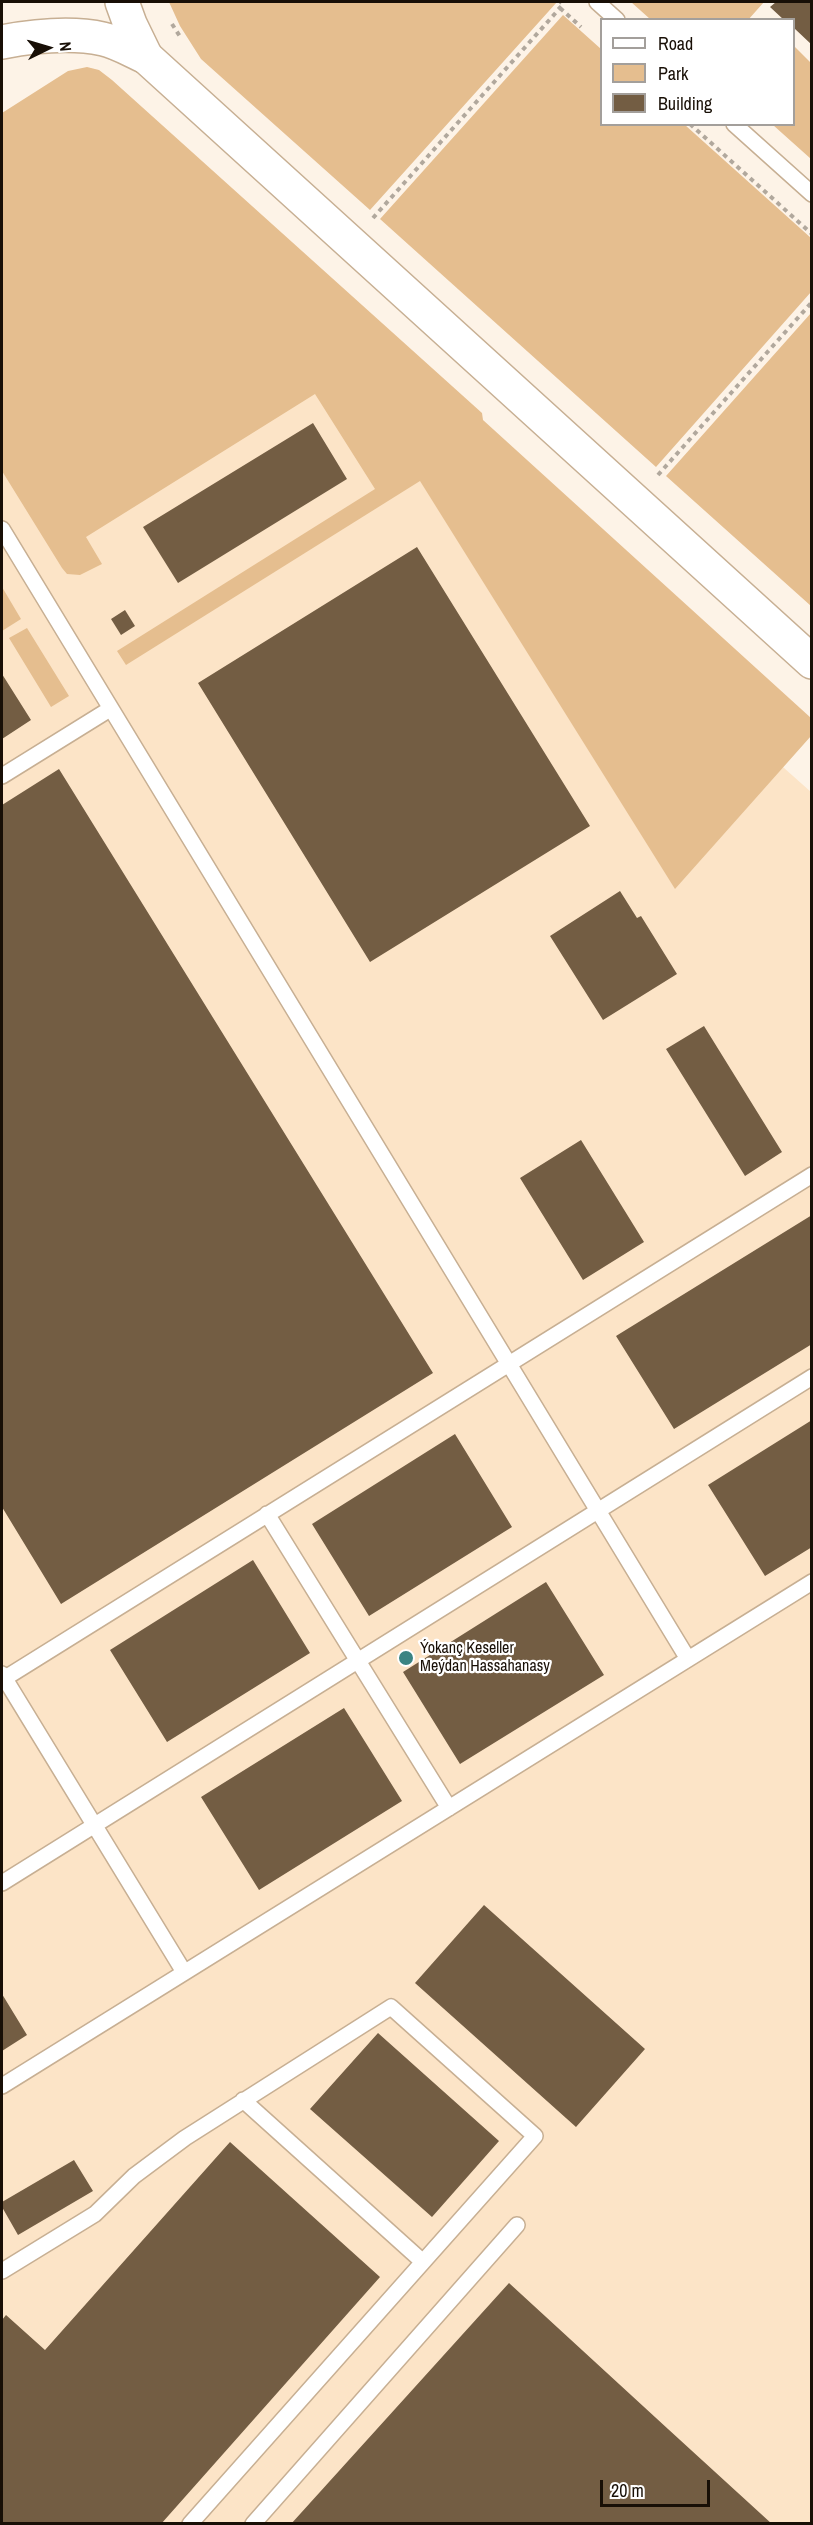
<!DOCTYPE html>
<html>
<head>
<meta charset="utf-8">
<style>
  body { margin:0 }
  #map { position:relative; width:813px; height:2525px; overflow:hidden; background:#fdf3e7; font-family:"Archivo Narrow",sans-serif }
  canvas { display:block }
  .frame { position:absolute; inset:0; border:3px solid #180f06; pointer-events:none }
  .legend { position:absolute; left:600px; top:18px; width:195px; height:108px; box-sizing:border-box; background:#fff; border:2px solid #a39f9b; margin:0; padding:8px 10px; list-style:none; font-size:18px; color:#180f06 }
  .legend li { display:flex; align-items:center; gap:12px; height:30px }
  .legend b { width:30px; border:2px solid #a39f9b }
  .north { position:absolute; left:18px; top:18px; width:60px; height:60px; -webkit-text-stroke:4px #fff; paint-order:stroke; rotate:85deg; font-size:16px; font-weight:700; line-height:24px; text-align:center; color:#180f06 }
  .north::after { content:''; display:block; margin:auto; width:21px; height:27px; background:#180f06; clip-path:polygon(50% 0,100% 100%,50% 72%,0 100%) }
  .scale { position:absolute; left:600px; top:2480px; width:110px; height:27px; box-sizing:border-box; border:3px solid #180f06; border-top:0; padding-left:8px; font-size:18px; line-height:21px; white-space:nowrap; color:#180f06; -webkit-text-stroke:4px #fff; paint-order:stroke }
</style>
</head>
<body>
<div id="map">
<canvas width="813" height="2525"></canvas>
<div class="frame"></div>
<ul class="legend">
<li><b style="height:8px;background:#fff"></b>Road</li>
<li><b style="height:16px;background:#e5be8f"></b>Park</li>
<li><b style="height:16px;background:#735d43"></b>Building</li>
</ul>
<div class="north">N</div>
<div class="scale">20 m</div>
</div>
<script>
const context = document.querySelector('canvas').getContext('2d');
context.lineJoin = 'round';
function fillPath(path, color) { context.fillStyle = color; context.fill(path, 'evenodd'); }
function trace(path, color, width, dash) { context.strokeStyle = color; context.lineWidth = width; context.lineCap = dash ? 'butt' : 'round'; context.setLineDash(dash || []); context.stroke(path); }
function write(font, color, halo, rows, align = 'center') {
  context.font = font + ' "Archivo Narrow",sans-serif'; context.lineWidth = 4.5; context.setLineDash([]); context.textBaseline = 'middle'; context.strokeStyle = halo; context.fillStyle = color; for (const [text, x, y, turn = 0] of rows) {
    context.save(); context.translate(x, y); context.rotate((+turn || 0) * Math.PI / 180); context.textAlign = isNaN(turn) ? turn : align; if (halo) context.strokeText(text, 0, 0); context.fillText(text, 0, 0); context.restore();
  }
}
const built = new Path2D(`
  M 73,135 L 811,792 L 812,2523 L 2,2524 L 2,180 Z`);
const green = new Path2D(`
  M 169,2 L 557,2 L 370,210 L 201,59 L 180,26 Z
  M 631,2 L 764,2 L 748,20 L 650,19 Z
  M 563,15 L 601,49 L 602,124 L 685,125 L 811,238 L 811,292 L 656,467 L 380,219 Z
  M 794,46 L 811,63 L 811,159 L 773,125 L 794,124 Z
  M 87,67 L 99,70 L 112,80 L 482,413 L 483,420 L 811,718 L 811,736 L 675,889 L 420,481 L 126,665 L 117,651 L 375,489 L 315,394 L 86,537 L 102,564 L 80,575 L 67,574 L 62,568 L 2,471 L 2,113 L 68,71 Z
  M 811,313 L 811,606 L 666,476 Z
  M 2,587 L 21,619 L 2,631 Z
  M 27,628 L 69,696 L 51,707 L 9,638 Z`);
const building = new Path2D(`
  M 776,2 L 812,2 L 812,45 L 794,28 L 794,20 L 784,20 L 770,7 Z
  M 313,423 L 347,479 L 178,583 L 143,527 Z
  M 417,547 L 590,826 L 370,962 L 198,683 Z
  M 125,610 L 135,626 L 121,635 L 111,619 Z
  M 2,674 L 31,720 L 2,739 Z
  M 59,769 L 433,1373 L 61,1604 L 2,1507 L 2,805 Z
  M 620,891 L 637,918 L 641,916 L 677,974 L 603,1020 L 550,936 Z
  M 704,1026 L 782,1152 L 745,1176 L 666,1049 Z
  M 581,1140 L 644,1242 L 583,1280 L 520,1178 Z
  M 812,1215 L 812,1344 L 674,1429 L 616,1336 Z
  M 812,1420 L 812,1547 L 765,1576 L 708,1485 Z
  M 455,1434 L 512,1527 L 369,1616 L 312,1524 Z
  M 253,1560 L 310,1653 L 167,1742 L 110,1650 Z
  M 546,1582 L 604,1675 L 460,1764 L 403,1672 Z
  M 344,1708 L 402,1801 L 259,1890 L 201,1797 Z
  M 484,1905 L 645,2049 L 576,2127 L 415,1983 Z
  M 2,1994 L 27,2035 L 2,2051 Z
  M 378,2033 L 499,2141 L 432,2217 L 310,2109 Z
  M 230,2142 L 380,2277 L 161,2524 L 2,2524 L 2,2320 L 6,2315 L 45,2350 Z
  M 74,2160 L 93,2191 L 18,2235 L 2,2207 L 2,2202 Z
  M 509,2283 L 668,2429 L 772,2524 L 291,2524 Z`);
const path = new Path2D(`
  M 560,8 L 581,27
  M 172,24 L 181,38
  M 690,124 L 812,234
  M 373,218 L 560,8 L 557,5 L 560,2
  M 658,475 L 812,302`);
const lane = new Path2D(`
  M 597,2 L 617,20
  M 734,124 L 812,194
  M 2,529 L 688,1659
  M 2,776 L 110,709
  M 267,1514 L 449,1808
  M 2,1674 L 184,1972
  M 2,1680 L 812,1175
  M 2,1883 L 812,1377
  M 2,2086 L 812,1582
  M 243,2100 L 423,2262
  M 2,2271 L 95,2214 L 134,2176 L 185,2138 L 391,2007 L 535,2136 L 190,2524
  M 253,2524 L 517,2225`);
const secondary = new Path2D(`
  M 146,57 L 812,662`);
const primary = new Path2D(`
  M 122,2 L 130,24 L 146,57
  M 2,42 C 34,36 71,32 103,39 C 117,42 132,51 146,57`);
const markers = [
  [406,1658,8,"#3b8483"]
];
const poiNames = [
  ["Ýokanç Keseller",420,1649],
  ["Meýdan Hassahanasy",420,1667]
];
fillPath(built, '#fce4c7');
fillPath(green, '#e5be8f');
fillPath(building, '#735d43');
trace(lane, '#c7af93', 18);
trace(secondary, '#c7af93', 36);
trace(primary, '#c7af93', 36);
trace(path, '#b1a89d', 4, [4.5, 4.5]);
trace(lane, '#fff', 15);
trace(secondary, '#fff', 33);
trace(primary, '#fff', 33);
for (const [x, y, r, color] of markers) { const dot = new Path2D(); dot.arc(x, y, r, 0, 2 * Math.PI); context.fillStyle = color; context.fill(dot); trace(dot, '#fff', 2); }
write('16px', '#180f06', '#fff', poiNames, 'left');
</script>
</body>
</html>
